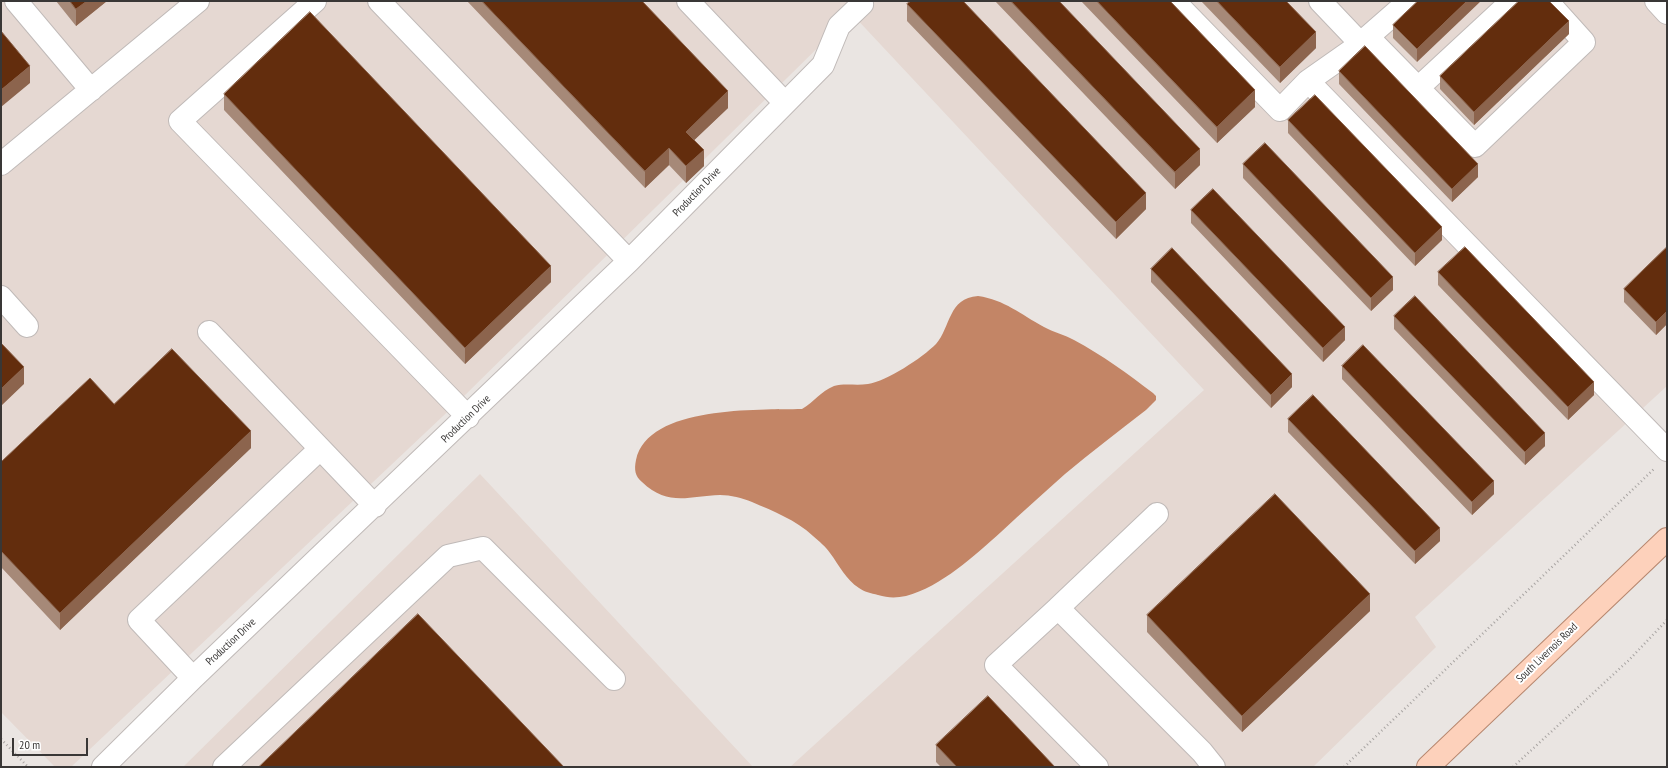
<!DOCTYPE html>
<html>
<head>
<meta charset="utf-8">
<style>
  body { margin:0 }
  #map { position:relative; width:1668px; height:768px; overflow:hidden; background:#eae5e2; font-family:"PT Sans Narrow",sans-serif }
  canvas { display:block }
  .frame { position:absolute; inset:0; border:2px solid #393736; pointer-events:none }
  .scale { position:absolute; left:12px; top:738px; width:76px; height:18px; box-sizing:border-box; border:2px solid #393736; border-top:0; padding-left:5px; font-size:12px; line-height:14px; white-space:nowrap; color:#393736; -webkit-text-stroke:3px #fff; paint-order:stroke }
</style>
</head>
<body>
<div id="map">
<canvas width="1668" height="768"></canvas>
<div class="frame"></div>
<div class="scale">20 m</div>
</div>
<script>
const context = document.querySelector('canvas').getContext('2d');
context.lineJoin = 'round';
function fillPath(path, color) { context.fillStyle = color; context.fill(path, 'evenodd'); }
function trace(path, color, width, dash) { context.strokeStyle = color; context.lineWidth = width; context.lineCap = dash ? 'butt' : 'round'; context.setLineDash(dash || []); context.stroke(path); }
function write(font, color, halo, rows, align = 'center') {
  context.font = font + ' "PT Sans Narrow",sans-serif'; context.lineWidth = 4; context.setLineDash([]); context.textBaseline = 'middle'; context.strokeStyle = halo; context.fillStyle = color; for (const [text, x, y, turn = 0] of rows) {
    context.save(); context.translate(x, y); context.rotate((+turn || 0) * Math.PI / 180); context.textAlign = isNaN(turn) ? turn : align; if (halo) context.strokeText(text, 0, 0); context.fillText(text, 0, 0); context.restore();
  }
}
const built = new Path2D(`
  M 1,1 L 1667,1 L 1667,386 L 1415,617 L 1436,647 L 1313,767 L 790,767 L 1204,390 L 852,14 L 460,400 L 71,767 L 55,767 L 1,712 Z
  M 480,474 L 753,767 L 183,767 Z`);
const water = new Path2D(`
  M 978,296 C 1005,300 1020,314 1044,327 C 1053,332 1065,335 1074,340 C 1102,355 1128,374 1153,393 L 1156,396 L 1156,400 L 1146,410 C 1119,431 1091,452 1065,474 C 1044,493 1022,512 1001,532 C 975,555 941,587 906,596 C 896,598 888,598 878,595 C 871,593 864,592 859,588 C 846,580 839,565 830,553 C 826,547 819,541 813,536 C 796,520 773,511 752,502 C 742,498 731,495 720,495 C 689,496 668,507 642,482 C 635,476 634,470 636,460 C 648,405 759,410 802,409 C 814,402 821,391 834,386 C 845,383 856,386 868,384 C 887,381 922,358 936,344 C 951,327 948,298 978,296 Z`);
const path = new Path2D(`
  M 1,739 L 28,767
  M 1344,767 L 1654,469
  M 1513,767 L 1629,660 L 1667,620`);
const minor = new Path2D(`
  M 16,1 L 91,90
  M 315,1 L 180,121 L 468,417
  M 379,1 L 629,261
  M 688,1 L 785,103
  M 1174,1 L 1280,110 L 1308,81 L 1667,450
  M 1320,1 L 1360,43
  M 1656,1 L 1667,13
  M 1368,37 L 1475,146 L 1584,42 L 1547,1
  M 1308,81 L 1355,48 L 1409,1
  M 1418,88 L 1512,1
  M 1,164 L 198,1
  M 1,297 L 27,326
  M 209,332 L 375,506
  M 1058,608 L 1157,514
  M 193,678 L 139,620 L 320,449
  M 103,767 L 193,678 L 629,261 L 823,65 L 839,26 L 862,4 L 861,1
  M 224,767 L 448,556 L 483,548 L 614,679
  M 1097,767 L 996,665 L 1058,608 L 1202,752 L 1214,767`);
const major = new Path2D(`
  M 1428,767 L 1667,539`);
const wall = new Path2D(`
  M 56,1 L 107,1 L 76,26 Z
  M 467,1 L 642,1 L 728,108 L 694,140 L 704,166 L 686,183 L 669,165 L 645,188 Z
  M 995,1 L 1059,1 L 1200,165 L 1175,189 Z
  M 1081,1 L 1170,1 L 1255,107 L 1217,143 Z
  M 1201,1 L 1286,1 L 1316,48 L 1280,83 Z
  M 1418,1 L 1417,62 L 1393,38 L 1393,25 Z
  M 907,4 L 1146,209 L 1116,239 L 907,21 Z
  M 1569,34 L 1474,125 L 1440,89 L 1440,76 Z
  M 1339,71 L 1478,177 L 1452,202 L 1339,84 Z
  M 224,94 L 551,282 L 465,364 L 224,110 Z
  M 1288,120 L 1442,240 L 1415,266 L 1288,133 Z
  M 1243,164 L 1393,290 L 1371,311 L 1243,178 Z
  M 1191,210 L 1345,340 L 1323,362 L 1191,223 Z
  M 1667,247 L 1667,324 L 1656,335 L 1624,302 L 1624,289 Z
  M 1151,269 L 1292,387 L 1271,408 L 1151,282 Z
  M 1438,272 L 1594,395 L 1568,420 L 1438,285 Z
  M 1394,316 L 1545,446 L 1525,465 L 1394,329 Z
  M 1342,366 L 1494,494 L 1472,515 L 1342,379 Z
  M 114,404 L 251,448 L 60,630 L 1,567 L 1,462 Z
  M 1288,419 L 1440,541 L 1415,564 L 1288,432 Z
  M 1370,611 L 1242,732 L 1147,632 L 1147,615 Z
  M 936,745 L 1055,767 L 941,767 L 936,762 Z`);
const shadedWall = new Path2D(`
  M 87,1 L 107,1 L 76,26 L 76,9 Z
  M 1467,1 L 1481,1 L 1417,62 L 1417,49 Z
  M 1569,21 L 1569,34 L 1474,125 L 1474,112 Z
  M 1316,32 L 1316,48 L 1280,83 L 1280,67 Z
  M 30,66 L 30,83 L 1,107 L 1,90 Z
  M 1255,90 L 1255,107 L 1217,143 L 1217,127 Z
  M 728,91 L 728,108 L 686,148 L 686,132 Z
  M 669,148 L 669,165 L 645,188 L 645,171 Z
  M 1200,149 L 1200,165 L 1175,189 L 1175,172 Z
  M 704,150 L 704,166 L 686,183 L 686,166 Z
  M 1478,164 L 1478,177 L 1452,202 L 1452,189 Z
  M 1146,193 L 1146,209 L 1116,239 L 1116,222 Z
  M 1442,227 L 1442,240 L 1415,266 L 1415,253 Z
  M 551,266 L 551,282 L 465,364 L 465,348 Z
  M 1393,277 L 1393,290 L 1371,311 L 1371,298 Z
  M 1667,311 L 1667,324 L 1656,335 L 1656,322 Z
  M 1345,327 L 1345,340 L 1323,362 L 1323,348 Z
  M 24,367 L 24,384 L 1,406 L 1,389 Z
  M 1292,374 L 1292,387 L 1271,408 L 1271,395 Z
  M 1594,382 L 1594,395 L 1568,420 L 1568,407 Z
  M 251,431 L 251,448 L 60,630 L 60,613 Z
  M 1545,433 L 1545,446 L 1525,465 L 1525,452 Z
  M 1494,481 L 1494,494 L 1472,515 L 1472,502 Z
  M 1440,528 L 1440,541 L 1415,564 L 1415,551 Z
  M 1370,594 L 1370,611 L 1242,732 L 1242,716 Z`);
const building = new Path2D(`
  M 70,1 L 87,1 L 76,9 Z
  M 482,1 L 642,1 L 728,91 L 686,132 L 704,150 L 686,166 L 669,148 L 645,171 Z
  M 911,1 L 963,1 L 1146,193 L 1116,222 L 907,4 Z
  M 1011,1 L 1059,1 L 1200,149 L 1175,172 Z
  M 1097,1 L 1170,1 L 1255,90 L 1217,127 Z
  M 1217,1 L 1286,1 L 1316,32 L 1280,67 Z
  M 1418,1 L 1467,1 L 1417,49 L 1393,25 Z
  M 1519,1 L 1549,1 L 1569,21 L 1474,112 L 1440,76 Z
  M 310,12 L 551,266 L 465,348 L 224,94 Z
  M 1,31 L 30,66 L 1,90 Z
  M 1365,46 L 1478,164 L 1452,189 L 1339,71 Z
  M 1315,95 L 1442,227 L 1415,253 L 1288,120 Z
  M 1265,143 L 1393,277 L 1371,298 L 1243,164 Z
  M 1213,189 L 1345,327 L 1323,348 L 1191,210 Z
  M 1465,247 L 1594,382 L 1568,407 L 1438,272 Z
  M 1667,247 L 1667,311 L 1656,322 L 1624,289 Z
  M 1172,248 L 1292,374 L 1271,395 L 1151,269 Z
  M 1415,296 L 1545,433 L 1525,452 L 1394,316 Z
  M 1,343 L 24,367 L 1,389 Z
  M 1363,345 L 1494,481 L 1472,502 L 1342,366 Z
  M 172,349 L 251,431 L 60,613 L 1,551 L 1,462 L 90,378 L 114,404 Z
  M 1313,395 L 1440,528 L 1415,551 L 1288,419 Z
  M 1275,494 L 1370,594 L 1242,716 L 1147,615 Z
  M 418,614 L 564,767 L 259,767 Z
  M 988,696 L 1055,767 L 957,767 L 936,745 Z`);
const streetNames = [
  ["Production Drive",697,192,-46],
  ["Production Drive",466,419,-44],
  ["Production Drive",231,642,-43],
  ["South Livernois Road",1547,653,-44]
];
fillPath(built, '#e5d8d2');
fillPath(water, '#c38566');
trace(minor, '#c0bab8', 24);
trace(major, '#b7876f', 24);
trace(path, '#a8a4a2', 2.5, [1, 3]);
trace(minor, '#fff', 22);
trace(major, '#fdd1bb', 22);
fillPath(wall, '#a68978');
fillPath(shadedWall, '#8c644d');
fillPath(building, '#632d0d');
trace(building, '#8c644d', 1);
write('11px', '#393736', '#fff', streetNames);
</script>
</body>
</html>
